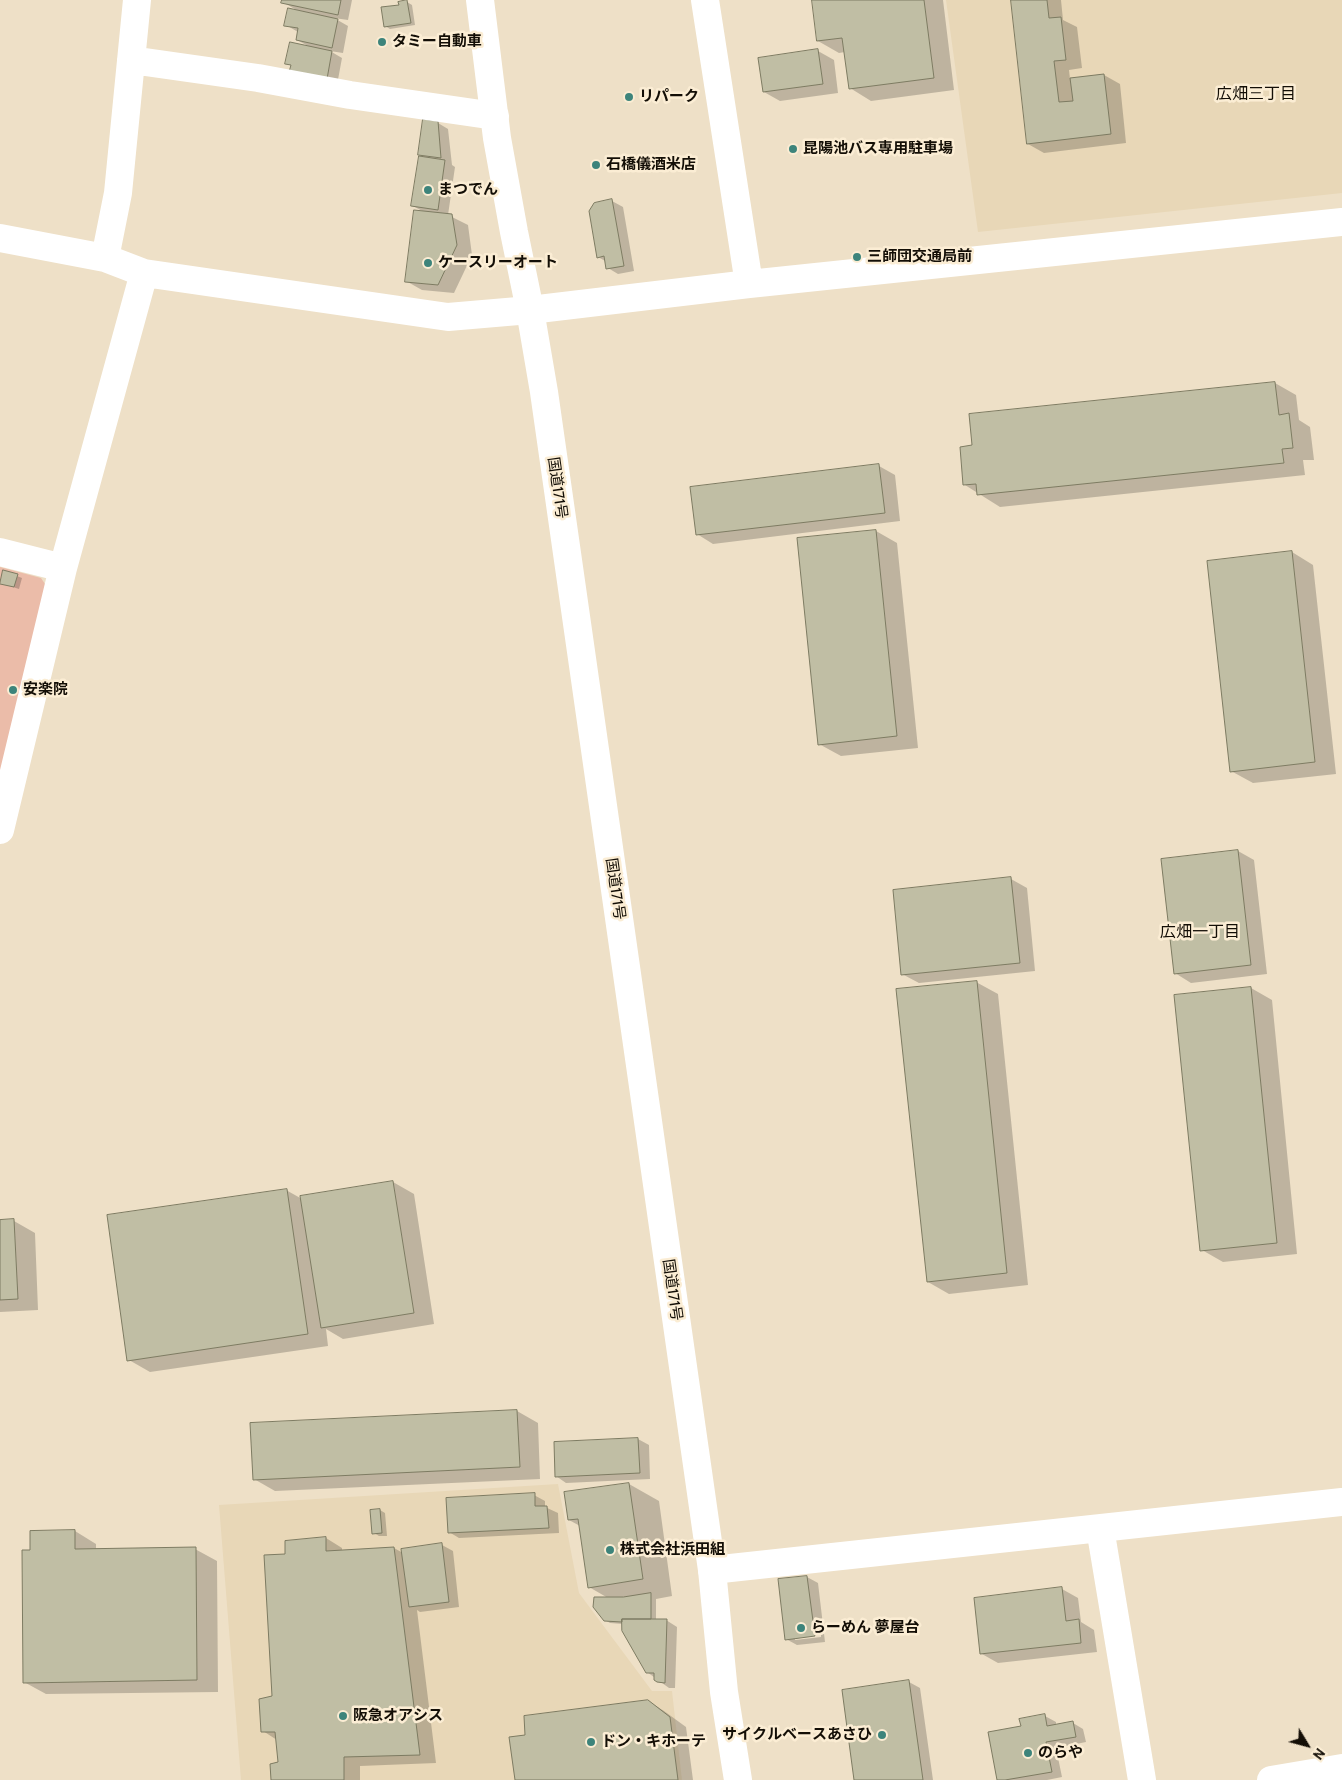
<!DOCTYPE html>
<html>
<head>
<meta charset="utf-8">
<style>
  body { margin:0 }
  #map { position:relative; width:1342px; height:1780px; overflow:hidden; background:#eee0c7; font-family:Cabin,sans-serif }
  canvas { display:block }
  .north { position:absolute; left:1282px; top:1720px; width:50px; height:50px; -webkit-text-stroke:4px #fbedd4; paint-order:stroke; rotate:127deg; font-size:14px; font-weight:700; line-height:20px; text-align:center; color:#130e06 }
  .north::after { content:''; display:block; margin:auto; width:18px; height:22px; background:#130e06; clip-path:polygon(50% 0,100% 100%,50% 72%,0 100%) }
</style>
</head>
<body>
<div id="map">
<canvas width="1342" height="1780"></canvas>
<div class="north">N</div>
</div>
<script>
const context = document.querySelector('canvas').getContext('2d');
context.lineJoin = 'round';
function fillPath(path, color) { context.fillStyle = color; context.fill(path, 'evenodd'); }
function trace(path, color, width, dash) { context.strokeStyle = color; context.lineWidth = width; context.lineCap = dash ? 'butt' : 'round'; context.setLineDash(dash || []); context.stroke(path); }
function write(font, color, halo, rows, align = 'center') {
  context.font = font + ' Cabin,"Noto Sans JP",sans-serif'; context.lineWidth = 5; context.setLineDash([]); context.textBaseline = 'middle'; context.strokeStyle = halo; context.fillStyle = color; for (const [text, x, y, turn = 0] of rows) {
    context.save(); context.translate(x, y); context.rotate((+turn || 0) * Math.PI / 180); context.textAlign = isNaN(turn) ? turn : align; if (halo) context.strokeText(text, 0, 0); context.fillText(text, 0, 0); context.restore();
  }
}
const built = new Path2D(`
  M 946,0 L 1342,0 L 1342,193 L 978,232 Z
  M 558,1484 L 579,1593 L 652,1691 L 672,1691 L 682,1780 L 241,1780 L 219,1505 Z`);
const green = new Path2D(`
  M 0,567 L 41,578 L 49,590 L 0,787 Z`);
const shadow = new Path2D(`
  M 283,0 L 352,0 L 348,20 L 334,18 L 348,26 L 343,53 L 330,51 L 342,58 L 337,85 L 287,63 L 310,47 L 297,40 L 298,32 L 286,25 L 298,11 L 283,2 Z
  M 813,0 L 943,0 L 954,90 L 871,101 L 850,88 L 845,52 L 839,53 L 818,41 Z
  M 1012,0 L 1061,0 L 1063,20 L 1077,27 L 1082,68 L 1069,70 L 1070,79 L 1104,75 L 1120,84 L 1126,143 L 1044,153 L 1028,144 Z
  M 407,2 L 412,5 L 415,25 L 390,29 L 385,26 L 400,6 Z
  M 818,51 L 834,60 L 838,93 L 780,101 L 764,92 Z
  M 438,123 L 448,129 L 452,165 L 455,167 L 448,215 L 468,225 L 472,255 L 454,293 L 422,290 L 406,281 L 424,212 L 413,206 L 427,159 L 420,154 Z
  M 612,201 L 623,207 L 634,271 L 618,274 L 608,268 L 607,262 L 598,257 Z
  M 1275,383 L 1296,395 L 1299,420 L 1310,427 L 1314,460 L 1303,460 L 1305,475 L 1000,507 L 965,485 Z
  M 879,466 L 895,475 L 900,521 L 713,544 L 697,534 Z
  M 876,531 L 897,543 L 918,748 L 841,756 L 819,744 Z
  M 1292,552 L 1313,565 L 1336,774 L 1253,783 L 1231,771 Z
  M 4,571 L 22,578 L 19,589 L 0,583 Z
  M 1238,851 L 1254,860 L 1267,974 L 1191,983 L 1175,973 Z
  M 1011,879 L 1027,888 L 1035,971 L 919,983 L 902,974 Z
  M 976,982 L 998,994 L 1028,1285 L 949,1294 L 928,1282 Z
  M 1251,988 L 1272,1000 L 1297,1254 L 1223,1262 L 1202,1250 Z
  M 393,1182 L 414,1194 L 434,1324 L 343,1339 L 326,1329 L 328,1346 L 150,1372 L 129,1360 L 286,1190 L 302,1199 Z
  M 0,1221 L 14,1221 L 35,1233 L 38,1310 L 0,1312 Z
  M 517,1411 L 538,1423 L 540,1479 L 275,1491 L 254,1479 Z
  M 638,1439 L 649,1445 L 650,1479 L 566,1483 L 556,1476 Z
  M 629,1484 L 659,1501 L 672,1596 L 656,1599 L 656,1620 L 666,1620 L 677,1627 L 675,1688 L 669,1688 L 647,1672 L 623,1624 L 610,1623 L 605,1620 L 608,1598 L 589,1587 L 580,1526 L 569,1520 Z
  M 534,1495 L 545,1501 L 545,1507 L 558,1513 L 559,1533 L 459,1538 L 449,1532 Z
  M 380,1510 L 385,1513 L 387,1536 L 379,1536 L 374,1533 Z
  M 75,1531 L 96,1544 L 96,1550 L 195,1549 L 217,1561 L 218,1692 L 46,1694 L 24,1682 Z
  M 326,1538 L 342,1548 L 342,1551 L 394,1548 L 403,1553 L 442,1545 L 453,1551 L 459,1607 L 420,1612 L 417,1610 L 436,1763 L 360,1766 L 360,1780 L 272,1780 L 279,1763 L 277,1740 L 263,1731 L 274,1698 L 286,1555 Z
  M 807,1577 L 818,1583 L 825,1642 L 797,1645 L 786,1639 L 779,1580 ZM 821,1634 L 821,1637 L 795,1640 L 795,1637 Z
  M 1062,1589 L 1078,1598 L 1081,1622 L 1094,1630 L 1097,1652 L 998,1663 L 982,1654 Z
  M 909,1682 L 920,1688 L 933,1780 L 855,1780 Z
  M 648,1701 L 664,1711 L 686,1727 L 693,1780 L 516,1780 L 527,1736 Z
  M 1045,1716 L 1056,1722 L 1056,1726 L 1073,1723 L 1083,1729 L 1086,1742 L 1056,1748 L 1062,1777 L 1047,1780 L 998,1780 L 1022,1727 Z`);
const building = new Path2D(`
  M 282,0 L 341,0 L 338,15 L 281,3 Z
  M 407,0 L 411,23 L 384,27 L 381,7 L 399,5 L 398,2 Z
  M 812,0 L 924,0 L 934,78 L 849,89 L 842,38 L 817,41 Z
  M 1011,0 L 1047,0 L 1049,18 L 1061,17 L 1066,60 L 1054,61 L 1059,102 L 1073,101 L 1070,78 L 1104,74 L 1111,134 L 1027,144 Z
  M 288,8 L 338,19 L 332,48 L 296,40 L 298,28 L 284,26 Z
  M 290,42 L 332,51 L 327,79 L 289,72 L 291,65 L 285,64 Z
  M 818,49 L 823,84 L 763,92 L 758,58 Z
  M 423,119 L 438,121 L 441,158 L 418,155 Z
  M 419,156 L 445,160 L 438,210 L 411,206 Z
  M 612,199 L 624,266 L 606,269 L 604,256 L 597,258 L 589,211 L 594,203 Z
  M 414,210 L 452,214 L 457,245 L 438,285 L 405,282 Z
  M 1275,382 L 1279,415 L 1289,413 L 1293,448 L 1282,449 L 1284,463 L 977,495 L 976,484 L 963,485 L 960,447 L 972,445 L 969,414 Z
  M 879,464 L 885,513 L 696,535 L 690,487 Z
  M 876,530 L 897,736 L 818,745 L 797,538 Z
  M 1292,551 L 1315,762 L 1230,772 L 1207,561 Z
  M 3,570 L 18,574 L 14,587 L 0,584 Z
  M 1238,850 L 1251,965 L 1174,974 L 1161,859 Z
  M 1011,877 L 1020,963 L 901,975 L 893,890 Z
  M 977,981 L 1007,1273 L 927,1282 L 896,989 Z
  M 1251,987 L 1277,1243 L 1200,1251 L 1174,995 Z
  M 393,1181 L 414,1313 L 321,1328 L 300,1196 Z
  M 287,1189 L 308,1334 L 127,1361 L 107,1215 Z
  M 14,1219 L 18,1299 L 0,1300 L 0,1220 Z
  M 517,1410 L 520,1467 L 253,1480 L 250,1423 Z
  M 638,1438 L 640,1473 L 555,1477 L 554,1442 Z
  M 629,1483 L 643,1579 L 588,1588 L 578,1519 L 568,1520 L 564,1492 Z
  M 535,1493 L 535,1506 L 547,1506 L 549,1528 L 448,1533 L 446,1498 Z
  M 380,1509 L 382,1533 L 372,1534 L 370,1510 Z
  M 75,1530 L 75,1549 L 196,1547 L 197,1680 L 23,1683 L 22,1550 L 30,1550 L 30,1531 Z
  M 326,1537 L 326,1551 L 394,1547 L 420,1755 L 344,1757 L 344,1780 L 271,1780 L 270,1764 L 278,1762 L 275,1732 L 261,1732 L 259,1699 L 272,1696 L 264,1555 L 285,1554 L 285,1541 Z
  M 442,1543 L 449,1602 L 409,1607 L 401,1549 Z
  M 807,1576 L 815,1636 L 785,1640 L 778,1579 Z
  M 1062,1587 L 1066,1621 L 1079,1619 L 1081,1643 L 980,1654 L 974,1598 Z
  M 651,1593 L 651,1619 L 622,1619 L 622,1622 L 604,1621 L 593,1607 L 594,1597 L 623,1597 Z
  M 622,1619 L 667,1619 L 665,1683 L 657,1682 L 654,1680 L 654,1673 L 646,1673 L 622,1631 Z
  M 909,1680 L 923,1780 L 854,1780 L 842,1690 Z
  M 648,1700 L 670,1717 L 678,1780 L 515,1780 L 509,1737 L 525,1735 L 524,1716 Z
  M 1045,1714 L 1047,1726 L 1073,1721 L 1076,1737 L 1046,1742 L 1052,1772 L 1005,1780 L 997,1780 L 988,1732 L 1021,1726 L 1019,1719 Z`);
const minor = new Path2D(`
  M 705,0 L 749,284
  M 131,60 L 258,78 L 350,95 L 495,116
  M 0,238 L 105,258 L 144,273 L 448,317 L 530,310 L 749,284 L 1342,222
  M 105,258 L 118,193 L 137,0
  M 0,552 L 63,568
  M 0,830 L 63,568 L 144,273
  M 1100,1528 L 1142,1780
  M 712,1570 L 1342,1502`);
const major = new Path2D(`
  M 1271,1780 L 1342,1768`);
const highway = new Path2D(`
  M 480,0 L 497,138 L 514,232 L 530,310 L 544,392 L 712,1570 L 724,1692 L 738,1780`);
const markers = [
  [382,42,5,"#3d847b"],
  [629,97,5,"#3d847b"],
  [793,149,5,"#3d847b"],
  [596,165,5,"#3d847b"],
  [428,190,5,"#3d847b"],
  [857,257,5,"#3d847b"],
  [428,263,5,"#3d847b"],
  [13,690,5,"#3d847b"],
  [610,1550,5,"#3d847b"],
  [801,1628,5,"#3d847b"],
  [343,1716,5,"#3d847b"],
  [882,1735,5,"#3d847b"],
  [591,1742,5,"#3d847b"],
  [1028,1753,5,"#3d847b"]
];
const poiNames = [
  ["タミー自動車",392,42],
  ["リパーク",639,97],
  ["昆陽池バス専用駐車場",803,149],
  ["石橋儀酒米店",606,165],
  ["まつでん",438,190],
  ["三師団交通局前",867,257],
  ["ケースリーオート",438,263],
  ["安楽院",23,690],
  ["株式会社浜田組",620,1550],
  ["らーめん 夢屋台",811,1628],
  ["阪急オアシス",353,1716],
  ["サイクルベースあさひ",872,1735,"right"],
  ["ドン・キホーテ",601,1742],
  ["のらや",1038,1753]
];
const streetNames = [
  ["国道171号",557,488,82],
  ["国道171号",615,889,82],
  ["国道171号",672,1290,82]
];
const neighbourhoodNames = [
  ["広畑三丁目",1256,94],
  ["広畑一丁目",1200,932]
];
fillPath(built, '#e8d7b7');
fillPath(green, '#ebbca9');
fillPath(shadow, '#0003');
fillPath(building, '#c0bea4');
trace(building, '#7d7b62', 1);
trace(minor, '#fff', 28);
trace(major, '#fff', 28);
trace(highway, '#fff', 28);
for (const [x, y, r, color] of markers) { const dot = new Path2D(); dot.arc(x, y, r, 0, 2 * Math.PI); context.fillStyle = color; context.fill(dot); trace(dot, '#fbedd4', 2); }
write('bold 15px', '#130e06', '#fbedd4', poiNames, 'left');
write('15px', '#130e06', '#fbedd4', streetNames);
write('16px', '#130e06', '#fbedd4', neighbourhoodNames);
</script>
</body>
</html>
